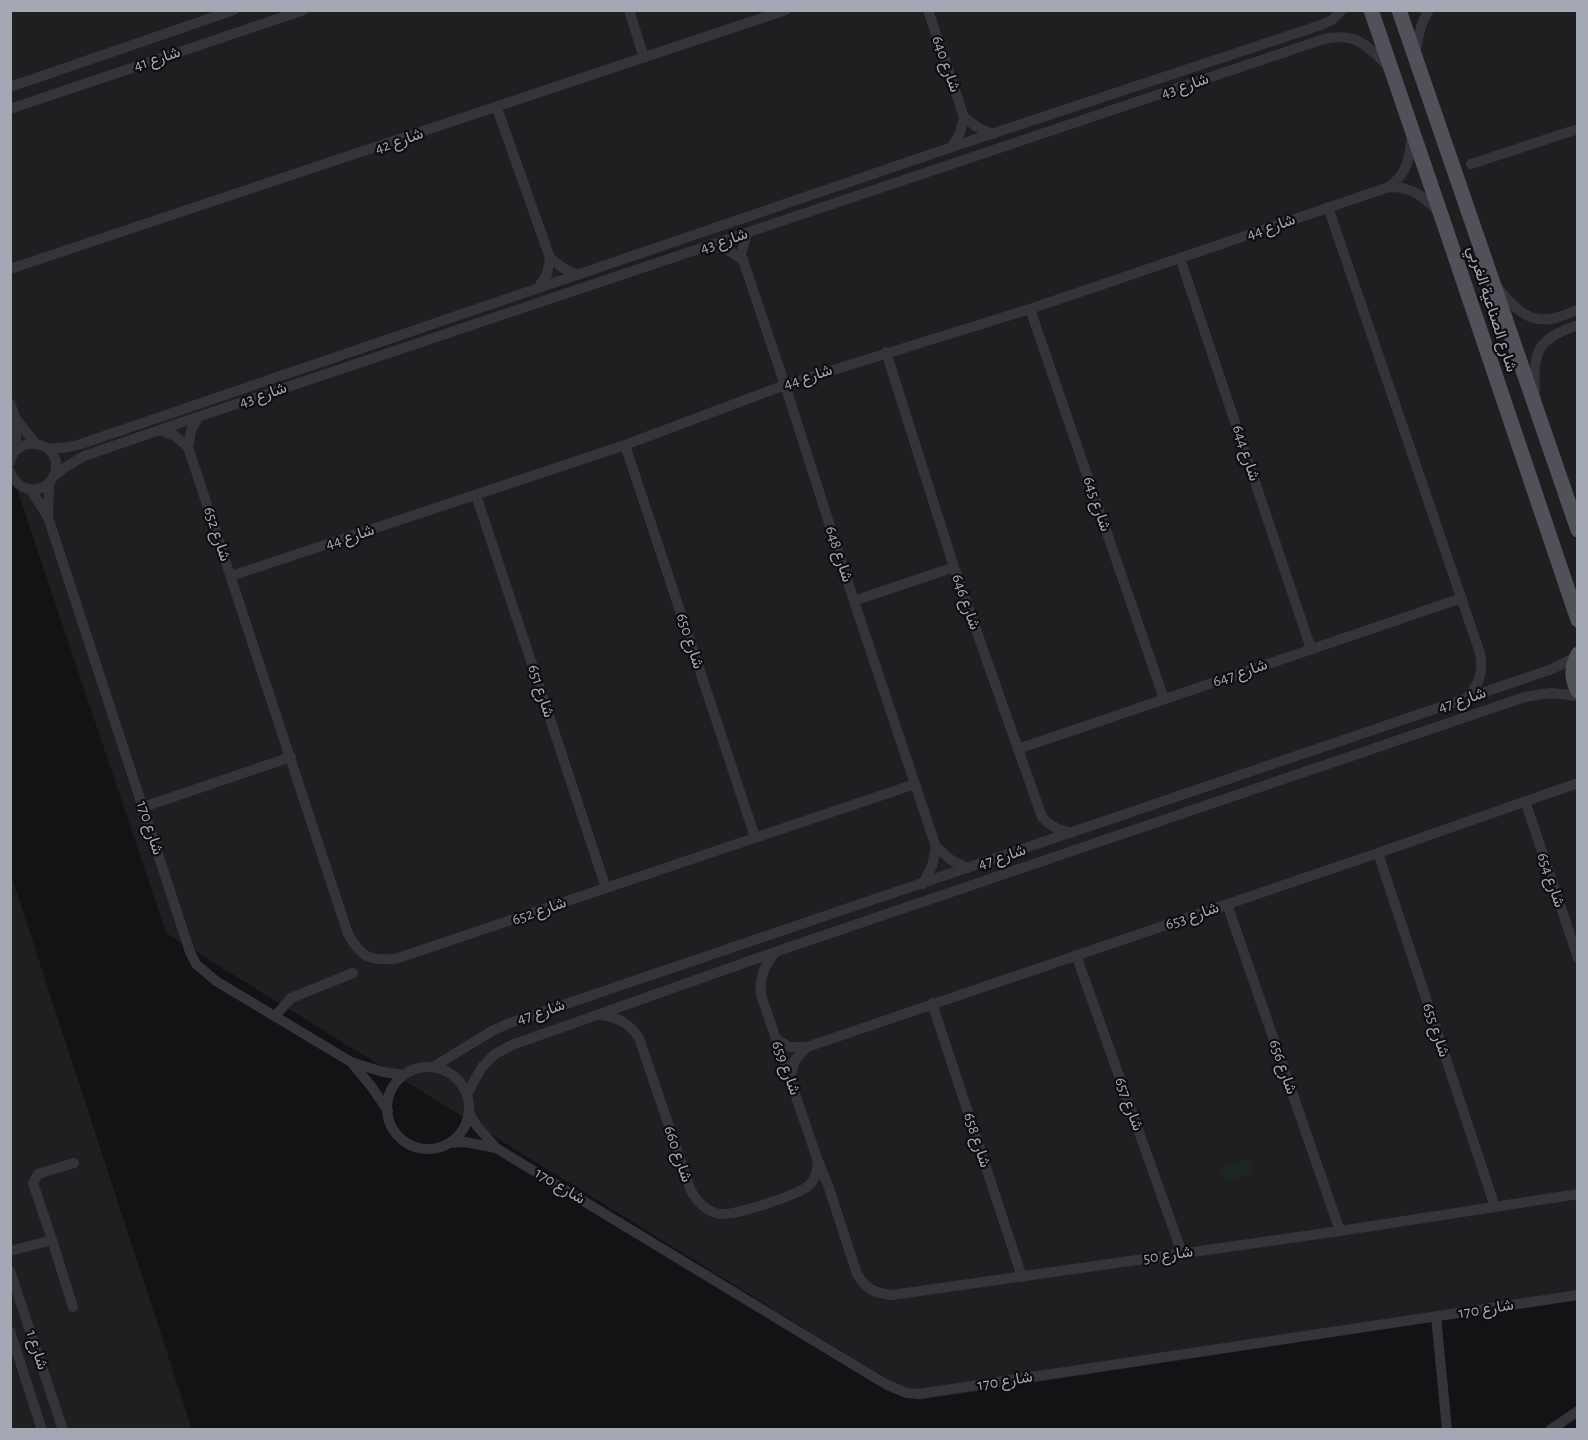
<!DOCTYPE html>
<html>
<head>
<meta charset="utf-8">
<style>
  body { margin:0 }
  #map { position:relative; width:1588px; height:1440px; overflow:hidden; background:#131315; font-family:"Alegreya Sans",sans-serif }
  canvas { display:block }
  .frame { position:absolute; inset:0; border:12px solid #a4a8b5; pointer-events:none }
</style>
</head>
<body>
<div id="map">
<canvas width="1588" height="1440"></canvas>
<div class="frame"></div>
</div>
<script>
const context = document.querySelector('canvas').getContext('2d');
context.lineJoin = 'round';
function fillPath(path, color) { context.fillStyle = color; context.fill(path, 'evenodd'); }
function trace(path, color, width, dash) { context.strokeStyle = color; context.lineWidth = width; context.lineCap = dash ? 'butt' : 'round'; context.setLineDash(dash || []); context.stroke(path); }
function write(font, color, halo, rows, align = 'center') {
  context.font = font + ' "Alegreya Sans",Vazirmatn,sans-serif'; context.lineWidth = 4.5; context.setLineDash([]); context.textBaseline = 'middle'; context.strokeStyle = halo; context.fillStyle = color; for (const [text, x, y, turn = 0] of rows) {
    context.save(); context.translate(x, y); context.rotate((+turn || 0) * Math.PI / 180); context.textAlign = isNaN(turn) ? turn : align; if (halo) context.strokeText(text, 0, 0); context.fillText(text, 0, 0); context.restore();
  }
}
const built = new Path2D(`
  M 10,11 L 1577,11 L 1577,1300 L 920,1400 L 166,933 L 11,471 Z
  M 11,875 L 192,1429 L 11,1429 Z`);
const green = new Path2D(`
  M 1249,1159 L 1253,1174 L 1225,1183 L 1220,1168 Z`);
const minor = new Path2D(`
  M 629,10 L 644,58
  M 928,10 L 964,117 L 960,133 L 952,147
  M 1415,55 C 1418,40 1420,23 1429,10
  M 10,87 L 234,10
  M 497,108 L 550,258 L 547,274 L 538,288
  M 10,109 L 304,10
  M 964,117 L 977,127 L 993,134
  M 1471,164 L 1578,129
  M 1389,187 C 1415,187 1421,196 1440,213
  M 1328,207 L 1480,653 C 1484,672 1479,684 1467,698
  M 747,233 L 741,254 L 785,385 L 854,601 L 936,847 L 932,866 L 923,884
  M 711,246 L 728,250 L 743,260
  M 550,258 L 563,268 L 578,275
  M 1180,258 L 1311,649
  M 10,269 L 786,10
  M 1496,286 C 1510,302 1525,323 1550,319 C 1559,318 1569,313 1578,310
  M 1030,309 L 1164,699
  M 886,352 L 954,567 L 1042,817 C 1051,827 1059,830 1072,833
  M 1535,392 C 1533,351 1537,339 1578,325
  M 10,403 L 15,417 L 17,449
  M 198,417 L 191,431 L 188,447 L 348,934 C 361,957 369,961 395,959 L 915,784
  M 17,420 L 35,443
  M 160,430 L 175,436 L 188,447
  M 625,445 L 755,837
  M 49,449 L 69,447 L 81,444 L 952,147 L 1321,25 L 1332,20 L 1342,10
  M 10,462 C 18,431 64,443 55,473 C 53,479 49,484 43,487 C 29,494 14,485 10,471
  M 54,476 L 64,468 L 84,456 L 180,423 L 1324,39 C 1356,32 1366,45 1388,66
  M 31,490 L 48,517 L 190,952 L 196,964 L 216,981 L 351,1062 L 383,1072 L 404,1075
  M 476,495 L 606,888
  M 48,517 L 49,484
  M 231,576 L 625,445 L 785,385 L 1030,309 L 1389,187 C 1409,172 1409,158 1412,134
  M 854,601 L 954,567
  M 1018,749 L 1462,598
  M 1525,801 L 1578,958
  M 143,807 L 291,757
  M 936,847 L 951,860 L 968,868
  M 1378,853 L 1495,1207
  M 1227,904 L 1340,1231
  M 1076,955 L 1182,1253
  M 932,1003 L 1022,1277
  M 602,1015 C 619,1018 629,1023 639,1038 L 691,1191 C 698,1203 706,1211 719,1214 C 724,1214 729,1214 733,1213 C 748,1210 798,1195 808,1186 C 816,1180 817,1170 818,1161 L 761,995 C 759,977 764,967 775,952
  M 275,1016 L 291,998 L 353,973
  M 776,1039 L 790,1047 L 807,1047 L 1378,853 L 1578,783
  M 351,1062 L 371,1086 L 388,1111
  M 433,1067 L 492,1031 L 507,1024 L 1467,698 L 1552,669 L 1576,657
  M387 1108a41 41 0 1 1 82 0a41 41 0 1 1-82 0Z
  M 790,1077 L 795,1060 L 807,1047
  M 467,1095 L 474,1081 L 482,1067 L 495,1054 L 512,1045 L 775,952 L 1525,697 L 1550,693 L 1578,696
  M 469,1112 L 476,1125 L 496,1148 L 887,1385 L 907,1393 L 918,1394 L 1578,1295
  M 450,1143 L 465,1142 L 496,1148
  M 818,1161 L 829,1188 L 857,1274 C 866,1290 875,1293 892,1295 L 1340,1231 L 1578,1194
  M 52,1240 L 33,1183 L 38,1174 L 74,1163
  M 10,1251 L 52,1240 L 73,1307
  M 10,1271 L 63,1430
  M 1436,1316 L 1447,1430
  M 10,1331 L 42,1430
  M 1550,1430 L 1578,1411`);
const primary = new Path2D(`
  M 1371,10 C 1441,213 1509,416 1578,620
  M 1399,10 L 1578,530
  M 1578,654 C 1572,666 1571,679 1578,691`);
const streetNames = [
  ["شارع 41",157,59,-18],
  ["شارع 640",946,64,71],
  ["شارع 43",1185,86,-19],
  ["شارع 42",399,141,-19],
  ["شارع 44",1271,227,-19],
  ["شارع 43",724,241,-19],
  ["شارع الصناعية الغربي",1492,309,72],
  ["شارع 44",808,377,-18],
  ["شارع 43",263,395,-19],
  ["شارع 644",1246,453,72],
  ["شارع 645",1097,504,71],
  ["شارع 652",217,534,72],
  ["شارع 44",350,537,-18],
  ["شارع 648",839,554,72],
  ["شارع 646",966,602,71],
  ["شارع 650",690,641,72],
  ["شارع 647",1240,673,-19],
  ["شارع 651",541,691,72],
  ["شارع 47",1462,700,-19],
  ["شارع 170",150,828,72],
  ["شارع 47",1002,857,-18],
  ["شارع 654",1551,880,71],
  ["شارع 652",539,911,-19],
  ["شارع 653",1192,916,-19],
  ["شارع 47",541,1012,-18],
  ["شارع 655",1436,1030,72],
  ["شارع 656",1283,1067,71],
  ["شارع 659",786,1068,70],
  ["شارع 657",1129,1104,70],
  ["شارع 658",977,1140,72],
  ["شارع 660",678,1154,71],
  ["شارع 170",560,1186,31],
  ["شارع 50",1168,1255,-8],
  ["شارع 170",1486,1309,-9],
  ["شارع 1",37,1350,72],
  ["شارع 170",1005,1381,-9]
];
fillPath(built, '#1f1f22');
fillPath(green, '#1d251f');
trace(minor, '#34343a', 10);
trace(primary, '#505159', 15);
write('16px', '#a4a8b5', '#0e0e10', streetNames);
</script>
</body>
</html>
